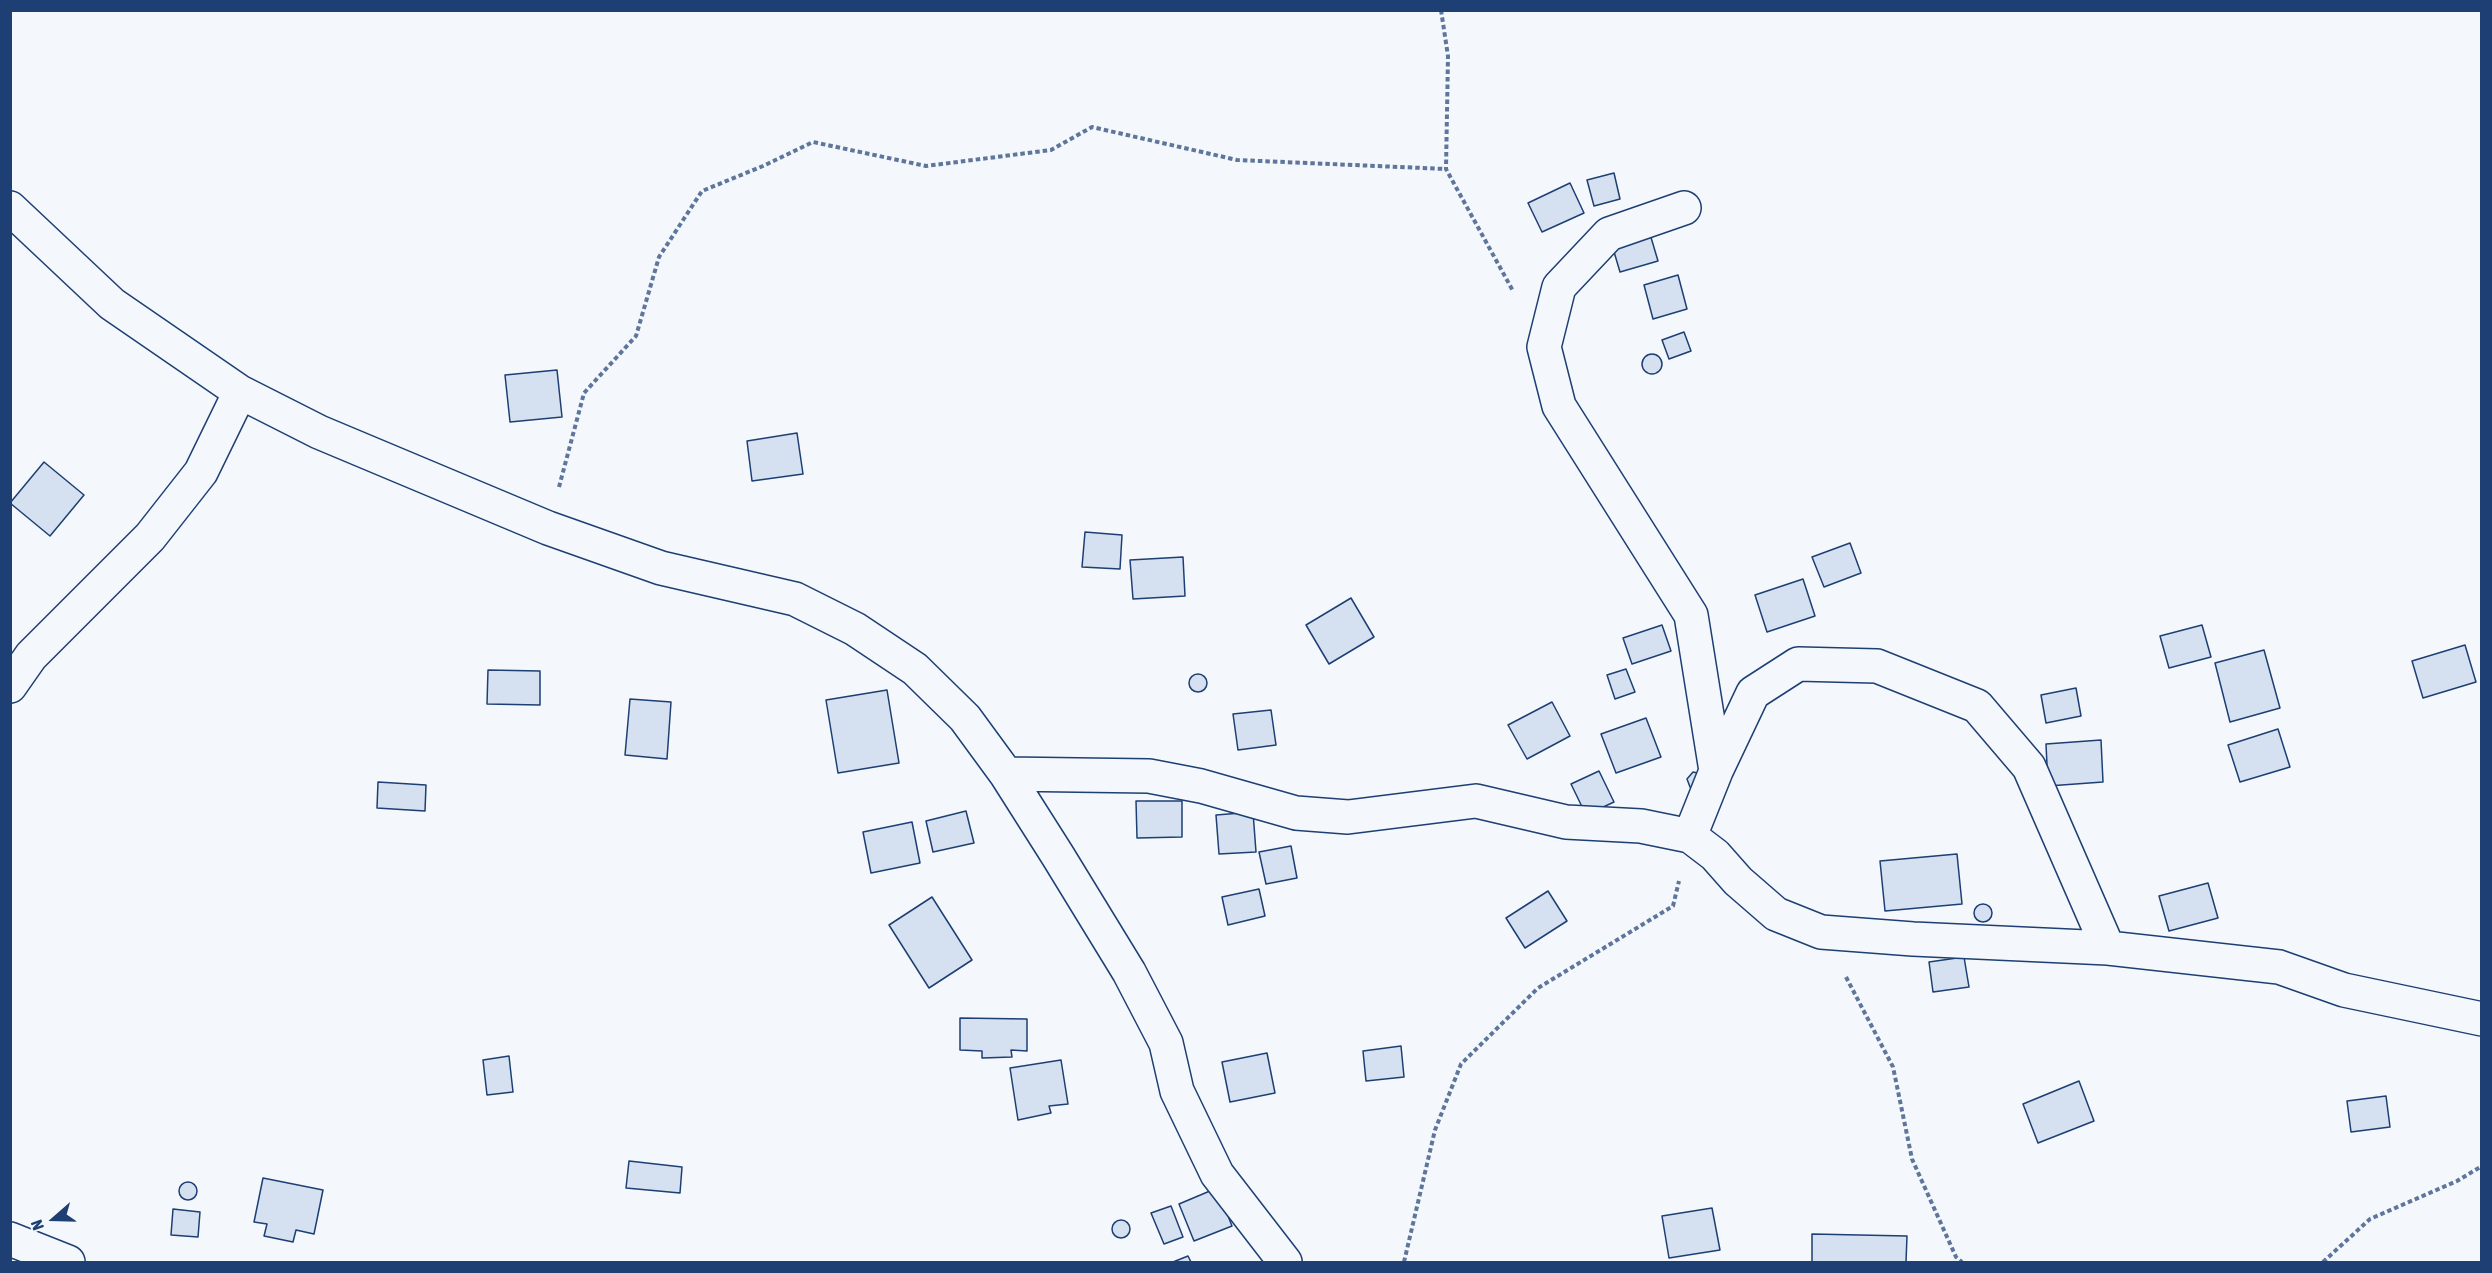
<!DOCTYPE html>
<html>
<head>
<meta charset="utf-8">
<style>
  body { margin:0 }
  #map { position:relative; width:2492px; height:1273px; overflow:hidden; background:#f4f7fb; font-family:"Asap Condensed",sans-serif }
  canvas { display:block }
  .frame { position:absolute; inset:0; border:12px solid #1d3f73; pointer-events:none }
  .north { position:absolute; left:24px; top:1189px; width:60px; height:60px; -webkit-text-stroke:4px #f4f7fb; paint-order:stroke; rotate:250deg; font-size:16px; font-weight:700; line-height:24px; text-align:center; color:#1d3f73 }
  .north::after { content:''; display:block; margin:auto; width:21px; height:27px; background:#1d3f73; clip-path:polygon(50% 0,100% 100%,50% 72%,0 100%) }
</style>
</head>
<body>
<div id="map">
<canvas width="2492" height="1273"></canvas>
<div class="frame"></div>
<div class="north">N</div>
</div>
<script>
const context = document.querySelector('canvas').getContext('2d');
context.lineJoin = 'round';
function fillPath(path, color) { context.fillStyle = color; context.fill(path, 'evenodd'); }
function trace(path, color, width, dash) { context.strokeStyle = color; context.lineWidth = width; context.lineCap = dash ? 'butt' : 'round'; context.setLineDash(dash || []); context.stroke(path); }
const building = new Path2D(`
  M 1614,173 L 1620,199 L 1594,206 L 1587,180 Z
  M 1570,183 L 1584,213 L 1542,232 L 1528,203 Z
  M 1650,234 L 1658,261 L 1620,272 L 1612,245 Z
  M 1678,275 L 1687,309 L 1653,319 L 1644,285 Z
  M 1684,332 L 1691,351 L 1669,359 L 1662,340 Z
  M1642 364a10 10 0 1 1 20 0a10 10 0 1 1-20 0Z
  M 557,370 L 562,417 L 510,422 L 505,375 Z
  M 797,433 L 803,474 L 752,481 L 747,441 Z
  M 44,462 L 84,495 L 50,536 L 10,503 Z
  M 1085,532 L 1122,535 L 1120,569 L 1082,567 Z
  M 1850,543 L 1861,573 L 1824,587 L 1812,557 Z
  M 1183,557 L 1185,596 L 1133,599 L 1130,560 Z
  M 1803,579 L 1815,616 L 1767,632 L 1755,595 Z
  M 1351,598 L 1374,637 L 1329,664 L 1306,625 Z
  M 1662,625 L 1671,651 L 1632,664 L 1623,638 Z
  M 2202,625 L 2211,657 L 2169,668 L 2160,636 Z
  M 2465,645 L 2476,682 L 2423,698 L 2412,661 Z
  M 2264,650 L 2280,708 L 2230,722 L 2215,663 Z
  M 1626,669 L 1635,692 L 1615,699 L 1607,675 Z
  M 488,670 L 540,671 L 540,705 L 487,704 Z
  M1189 683a9 9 0 1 1 18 0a9 9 0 1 1-18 0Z
  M 2076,688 L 2081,716 L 2046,723 L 2041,695 Z
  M 887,690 L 899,763 L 838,773 L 826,700 Z
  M 630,699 L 671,702 L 667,759 L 625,755 Z
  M 1552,702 L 1570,736 L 1527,759 L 1508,725 Z
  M 1271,710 L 1276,745 L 1238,750 L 1233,714 Z
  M 1646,718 L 1661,757 L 1616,773 L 1601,734 Z
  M 2278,729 L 2290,767 L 2240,782 L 2228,745 Z
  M 2101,740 L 2103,782 L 2048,786 L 2046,744 Z
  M 1599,771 L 1614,802 L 1586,815 L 1571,784 Z
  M 1693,772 L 1702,774 L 1694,789 L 1690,787 L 1687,779 Z
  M 378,782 L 426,785 L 425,811 L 377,808 Z
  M 1136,801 L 1182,801 L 1182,837 L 1137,838 Z
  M 966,811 L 974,843 L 933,852 L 926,821 Z
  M 1253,812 L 1256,852 L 1219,854 L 1216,815 Z
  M 912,822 L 920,863 L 871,873 L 863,832 Z
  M 1291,846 L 1297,878 L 1266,884 L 1259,852 Z
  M 1957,854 L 1962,904 L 1885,911 L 1880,861 Z
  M 2208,883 L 2218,918 L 2169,931 L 2159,896 Z
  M 1259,889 L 1265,916 L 1228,925 L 1222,897 Z
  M 1548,891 L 1567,921 L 1525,948 L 1506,918 Z
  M 932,897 L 972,960 L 929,988 L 889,925 Z
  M1974 913a9 9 0 1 1 18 0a9 9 0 1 1-18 0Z
  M 1964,957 L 1969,987 L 1933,992 L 1929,962 Z
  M 960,1018 L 1027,1019 L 1027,1051 L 1011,1050 L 1012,1057 L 982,1058 L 982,1051 L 960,1050 Z
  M 1401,1046 L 1404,1077 L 1366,1081 L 1363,1051 Z
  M 1267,1053 L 1275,1093 L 1230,1102 L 1222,1062 Z
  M 509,1056 L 513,1092 L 487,1095 L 483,1060 Z
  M 1061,1060 L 1068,1104 L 1049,1106 L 1051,1113 L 1018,1120 L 1010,1068 Z
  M 2079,1081 L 2094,1121 L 2038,1143 L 2023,1104 Z
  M 2386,1096 L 2390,1127 L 2351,1132 L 2347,1101 Z
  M 629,1161 L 682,1167 L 680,1193 L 626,1188 Z
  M 263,1178 L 323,1190 L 314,1234 L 296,1230 L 293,1242 L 264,1236 L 267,1224 L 254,1222 Z
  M179 1191a9 9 0 1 1 18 0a9 9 0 1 1-18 0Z
  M 1217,1188 L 1232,1226 L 1194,1241 L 1179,1204 Z
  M 1171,1206 L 1183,1237 L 1164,1244 L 1151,1213 Z
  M 1712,1208 L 1720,1250 L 1669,1258 L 1662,1216 Z
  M 173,1209 L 200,1212 L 198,1237 L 171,1235 Z
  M1112 1229a9 9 0 1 1 18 0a9 9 0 1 1-18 0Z
  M 1812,1234 L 1907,1236 L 1906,1262 L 1812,1262 Z
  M 1188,1256 L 1191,1262 L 1173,1262 Z`);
const path = new Path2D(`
  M 1441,10 L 1448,56 L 1446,169 L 1513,291
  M 559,487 L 584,393 L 636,336 L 659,257 L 702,191 L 763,166 L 813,142 L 926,166 L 1051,150 L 1092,127 L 1237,160 L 1446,169
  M 1846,977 L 1893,1067 L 1912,1159 L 1956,1257 L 1962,1262
  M 1404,1262 L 1435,1130 L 1461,1064 L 1538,988 L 1673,906 L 1679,881
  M 2323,1262 L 2370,1219 L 2457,1181 L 2482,1166`);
const minor = new Path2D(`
  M 10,208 L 112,304 L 240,392 L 319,432 L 548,528 L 661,568 L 795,599 L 855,629 L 915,669 L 965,718 L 1006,774 L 1058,856 L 1129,972 L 1166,1043 L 1177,1091 L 1217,1174 L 1285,1262
  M 1684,208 L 1609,234 L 1559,287 L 1544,347 L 1559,406 L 1691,615 L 1716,771 L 1690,836
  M 10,686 L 31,656 L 150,537 L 201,472 L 240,392
  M 1716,771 L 1753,693 L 1798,664 L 1877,666 L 1977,706 L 2029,767 L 2108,948
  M 1006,774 L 1149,776 L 1201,786 L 1296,813 L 1348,817 L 1476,801 L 1566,822 L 1641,826 L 1690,836 L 1715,855 L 1738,881 L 1776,914 L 1821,932 L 1913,939 L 2108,948 L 2279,967 L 2344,990 L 2482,1019
  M 10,1239 L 68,1262`);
fillPath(building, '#d5e0f0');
trace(building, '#1d3f73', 1.5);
trace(minor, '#1d3f73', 36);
trace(path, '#5e769c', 4, [4.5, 3]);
trace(minor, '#f4f7fb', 33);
</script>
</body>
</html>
